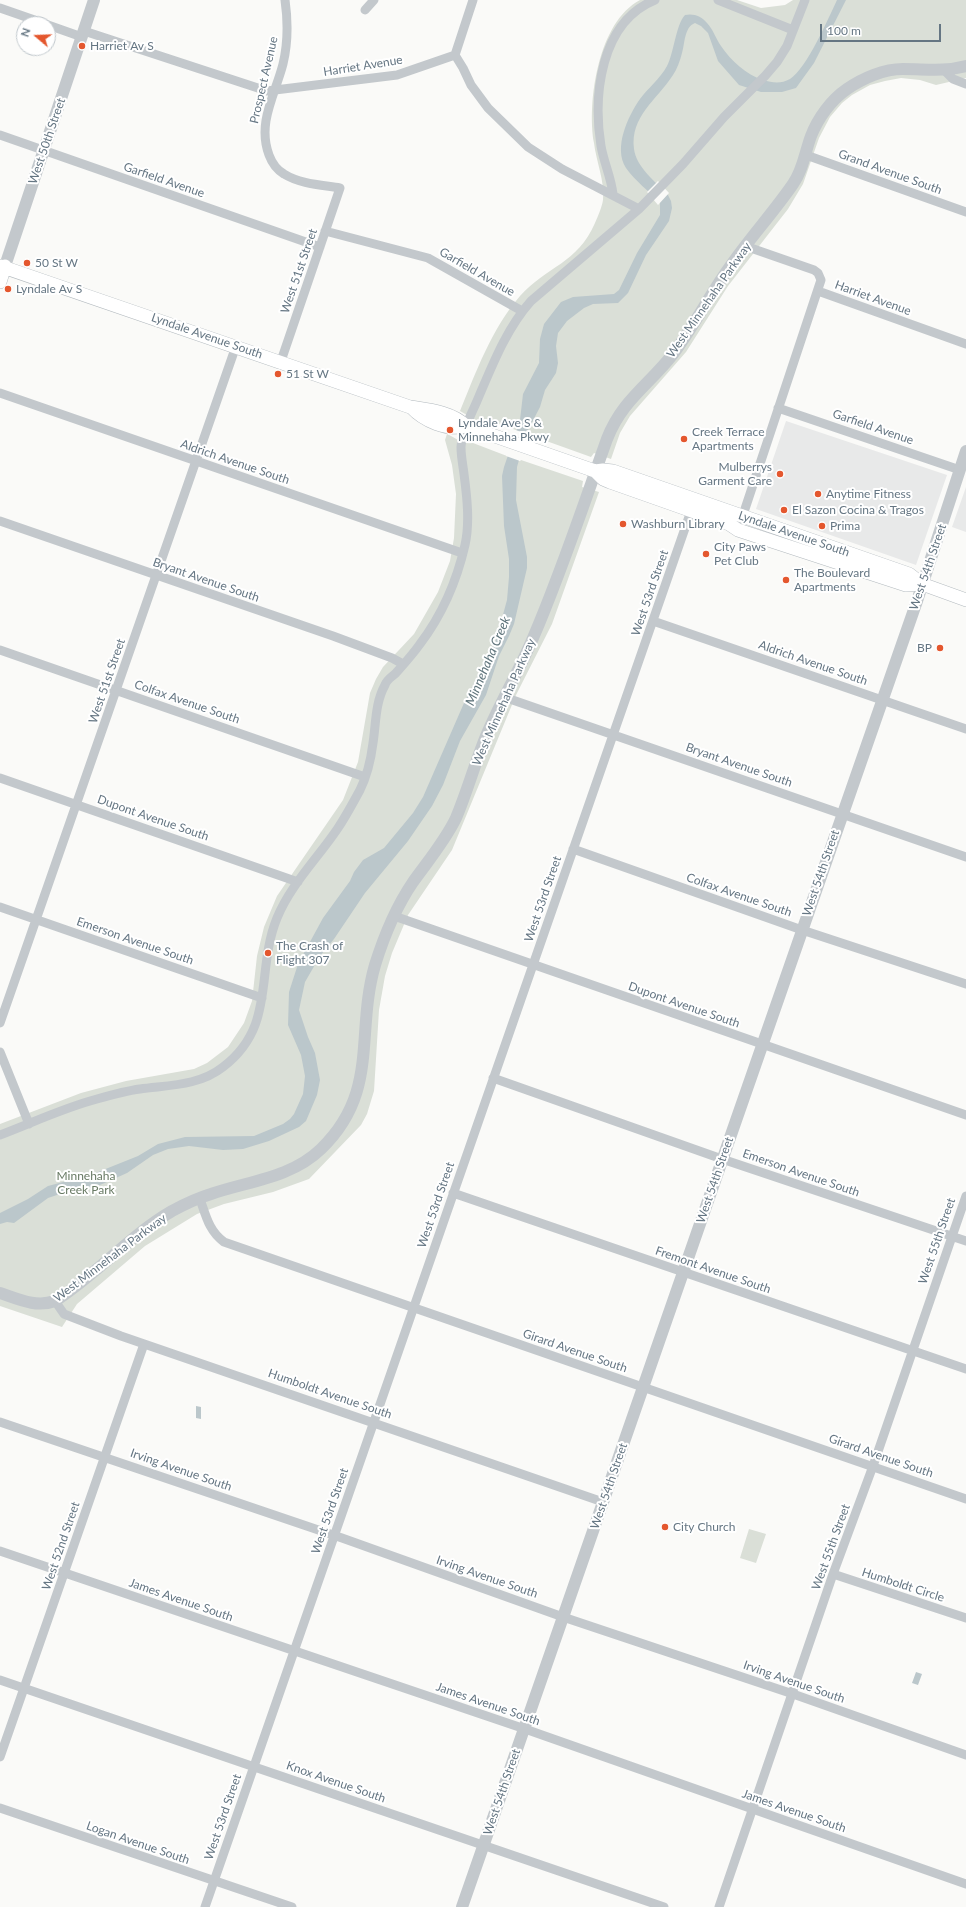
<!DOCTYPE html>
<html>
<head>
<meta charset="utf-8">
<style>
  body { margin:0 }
  #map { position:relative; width:966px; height:1907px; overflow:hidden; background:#fafaf8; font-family:Lato,sans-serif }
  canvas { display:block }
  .north { position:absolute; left:16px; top:16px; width:40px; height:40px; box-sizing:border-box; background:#fff; border:1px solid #c1c8cd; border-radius:50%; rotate:289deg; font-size:11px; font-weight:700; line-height:16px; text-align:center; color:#657683 }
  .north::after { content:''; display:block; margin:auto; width:14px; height:18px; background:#e4572e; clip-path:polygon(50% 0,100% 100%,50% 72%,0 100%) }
  .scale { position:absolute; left:820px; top:24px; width:121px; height:18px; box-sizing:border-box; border:2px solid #657683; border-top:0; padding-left:5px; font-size:12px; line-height:14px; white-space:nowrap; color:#657683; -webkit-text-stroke:3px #fff; paint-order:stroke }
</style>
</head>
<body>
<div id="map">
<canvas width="966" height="1907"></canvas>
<div class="north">N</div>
<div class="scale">100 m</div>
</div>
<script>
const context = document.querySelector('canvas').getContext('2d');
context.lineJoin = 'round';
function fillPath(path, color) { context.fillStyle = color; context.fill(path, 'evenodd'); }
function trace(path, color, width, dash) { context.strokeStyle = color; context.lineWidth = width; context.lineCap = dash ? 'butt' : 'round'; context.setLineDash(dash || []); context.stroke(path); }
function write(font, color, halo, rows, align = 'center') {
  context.font = font + ' Lato,sans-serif'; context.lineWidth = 4; context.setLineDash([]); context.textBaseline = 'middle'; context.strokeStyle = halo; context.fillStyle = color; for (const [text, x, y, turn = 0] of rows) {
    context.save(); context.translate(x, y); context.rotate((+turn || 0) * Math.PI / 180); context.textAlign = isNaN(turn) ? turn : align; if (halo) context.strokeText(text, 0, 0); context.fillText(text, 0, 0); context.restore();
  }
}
const built = new Path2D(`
  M 786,421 L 947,475 L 916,565 L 756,509 Z
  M 966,487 L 966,532 L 952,527 Z`);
const green = new Path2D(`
  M 640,0 L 737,0 L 761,8 L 785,5 L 793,0 L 966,0 L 966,78 L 936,85 L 920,80 L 901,78 L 885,81 L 870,85 L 852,95 L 842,103 L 830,117 L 819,138 L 803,184 L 788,209 L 728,286 L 686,352 L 630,416 L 620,433 L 611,459 L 594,453 L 591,457 L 485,419 L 479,422 L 460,411 C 476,372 492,328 520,296 C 547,266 577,264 595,223 C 598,216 602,207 603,200 C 605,181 596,161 594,143 C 587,102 598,22 640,0 Z
  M 447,434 C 457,438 461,445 473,443 L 520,461 L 521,460 L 583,481 L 582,487 L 599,492 L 552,624 L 516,695 L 452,850 L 408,915 L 392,953 L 385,976 L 379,1010 L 374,1091 L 367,1114 L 361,1125 L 309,1179 L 273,1192 L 224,1204 L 197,1214 L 145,1246 L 77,1304 L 62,1327 L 0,1306 L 0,1124 L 81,1093 L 126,1081 L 194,1069 L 207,1063 L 228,1047 L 244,1023 L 252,1001 L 257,956 L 264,927 L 277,896 L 343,800 L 358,762 L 370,693 L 376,679 L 383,667 L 414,634 L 438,592 L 450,561 L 454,538 L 456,494 L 452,465 L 445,440 Z
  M 749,1529 L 766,1534 L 756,1563 L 740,1558 Z`);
const water = new Path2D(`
  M 837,0 L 846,0 L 814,63 L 796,88 L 782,92 L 761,92 L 739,85 L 718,61 L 708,33 L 701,26 L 695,23 C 684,27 685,44 682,53 C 680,61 677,69 673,75 C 657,100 630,116 634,149 C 636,167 656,182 668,195 L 671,201 L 672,208 L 669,221 L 646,255 L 628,293 L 618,303 L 593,304 L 584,308 L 567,321 L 558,333 L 556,346 L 558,363 L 556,373 L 545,390 L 540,407 L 527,432 L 517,467 L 516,500 L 527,557 L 527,568 L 514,624 L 509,636 L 499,656 L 486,695 L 460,741 L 443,785 L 432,806 L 408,841 L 365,893 L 334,939 L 320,956 L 305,982 L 299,1010 L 308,1037 L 315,1053 L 320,1080 L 317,1095 L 306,1121 L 299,1127 L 269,1141 L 243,1149 L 223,1150 L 189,1146 L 168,1149 L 153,1155 L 127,1173 L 107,1182 L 95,1187 L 66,1192 L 48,1198 L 14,1223 L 7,1222 L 0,1224 L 0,1213 L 28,1199 L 48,1186 L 93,1174 L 138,1156 L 158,1144 L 185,1137 L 254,1136 L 283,1124 L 290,1119 L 294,1114 L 303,1094 L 305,1076 L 301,1055 L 288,1025 L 289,992 L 298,964 L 323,918 L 350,881 L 354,872 L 363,860 L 384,848 L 413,813 L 423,797 L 464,703 L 496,640 L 507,600 L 509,577 L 509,559 L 504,526 L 502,476 L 504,467 L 520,420 L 523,394 L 539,363 L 540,339 L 544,324 L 561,302 L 573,297 L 614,294 L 619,290 L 637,253 L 660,215 L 660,203 C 649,191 635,181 626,168 C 613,148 628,116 640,99 C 648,88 660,79 667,66 C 674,53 676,24 685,15 C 693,13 702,16 707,23 C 713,29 716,39 721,46 C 731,61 747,75 763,80 C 773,83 781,84 790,79 C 807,68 828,19 837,0 Z
  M 196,1406 L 201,1407 L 201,1419 L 196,1418 Z
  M 916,1672 L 922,1674 L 918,1685 L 912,1683 Z`);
const pier = new Path2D(`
  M 658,181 L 669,193 L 658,205 L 647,192 Z
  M 515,430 L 529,434 L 520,461 L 506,456 Z`);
const minor = new Path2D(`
  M 718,0 L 793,30
  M 0,8 L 46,24
  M 365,10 L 374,0
  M 48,25 L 82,37
  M 84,31 L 267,91 L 397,75 L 455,55
  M 455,55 L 463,68 L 471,85 L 488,108 L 528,147 L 562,169 L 639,209
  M 455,55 L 473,0
  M 945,71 L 953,79 L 966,84
  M 0,135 L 320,247
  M 806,155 L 966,212
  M 613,194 C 611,177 604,163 601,146 C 593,96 600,22 655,0
  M 325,231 L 428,258 L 522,311
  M 818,291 L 966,344
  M 281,361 L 340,188 C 322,185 300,184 284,174 C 277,170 272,163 269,155 C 257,123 275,95 283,64 C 288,43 288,21 285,0
  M 0,393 L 462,553
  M 778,408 L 960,470
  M 0,521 L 333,636 L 392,658 L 403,664
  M 738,530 L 821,280 L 818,273 L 814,270 L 745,246
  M 653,621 L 966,729
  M 0,650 L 365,777
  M 504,697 L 966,857
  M 0,778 L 298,882
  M 573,849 L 802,930 L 966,984
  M 0,907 L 262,998
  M 394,916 L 966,1115
  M 0,1023 L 236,346
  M 0,1052 L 29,1124
  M 493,1078 L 722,1159 L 966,1241
  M 0,1135 C 32,1123 63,1108 97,1099 C 111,1095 125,1091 140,1089 C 168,1085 199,1086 223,1067 C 277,1026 255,972 277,918 C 291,884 318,858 338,828 C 346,816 353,803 360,790 C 367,776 371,759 373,743 C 376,724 375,703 385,685 C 387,679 392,677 396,673 C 404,664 413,654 420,644 C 442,615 457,580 465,545 C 470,523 467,497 464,474 C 463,466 461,456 461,447 C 462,431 471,415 477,401 C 492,366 506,329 531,301 L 639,209 L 683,164 L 724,117 L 765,76 L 777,62 L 787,46 L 805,0
  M 453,1193 L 966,1369
  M 200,1199 C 206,1216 209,1231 224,1242 L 966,1499
  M 55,1301 L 64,1314 L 69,1316 L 121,1336 L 603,1502
  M 0,1422 L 342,1538 L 563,1617 L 793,1694 L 966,1755
  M 0,1551 L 525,1729 L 966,1884
  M 833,1574 L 966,1618
  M 0,1680 L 664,1907
  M 0,1757 L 144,1344
  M 0,1808 L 292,1907
  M 205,1907 L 691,511
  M 719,1907 L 833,1574 L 873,1466 L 966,1196`);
const tertiary = new Path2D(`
  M 5,266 L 94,0
  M 0,1293 C 18,1299 36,1308 55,1301 C 96,1275 129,1236 172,1211 C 183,1205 198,1198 211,1194 C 249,1181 291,1178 321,1149 C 380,1092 355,1034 375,965 C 384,936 396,907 413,882 C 428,861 445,841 456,818 C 467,792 475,763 486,736 C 500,703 519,671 533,638 C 561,573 583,506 607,439 C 622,400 649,385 673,354 C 694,326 709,296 729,268 C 749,239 773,213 793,184 C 803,170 805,152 811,136 C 818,118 831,100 847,89 C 863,78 884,69 903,69 C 927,69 943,72 966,66
  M 462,1907 L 917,601 L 966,451`);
const secondary = new Path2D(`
  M 0,266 L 410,407 C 430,410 452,412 466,426 L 595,471 L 603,479 L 610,482 L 729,524 L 738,530 L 906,585 L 922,584
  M 0,282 L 5,266
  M 411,407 C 424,421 447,431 466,426
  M 595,471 L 603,470 L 613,471 L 909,574 L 922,584 L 966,600`);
const markers = [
  [82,46,4,"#e4572e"],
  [27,263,4,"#e4572e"],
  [8,289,4,"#e4572e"],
  [278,374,4,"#e4572e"],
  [450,430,4,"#e4572e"],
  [684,439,4,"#e4572e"],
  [780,474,4,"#e4572e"],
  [818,494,4,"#e4572e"],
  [784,510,4,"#e4572e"],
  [623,524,4,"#e4572e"],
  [822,526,4,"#e4572e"],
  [706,554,4,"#e4572e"],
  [786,580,4,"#e4572e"],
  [940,648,4,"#e4572e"],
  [268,953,4,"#e4572e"],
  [665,1527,4,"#e4572e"]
];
const poiNames = [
  ["Harriet Av S",90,46],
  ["50 St W",35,263],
  ["Lyndale Av S",16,289],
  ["51 St W",286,374],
  ["Lyndale Ave S &",458,423],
  ["Minnehaha Pkwy",458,437],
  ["Creek Terrace",692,432],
  ["Apartments",692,446],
  ["Mulberrys",772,467,"right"],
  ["Garment Care",772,481,"right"],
  ["Anytime Fitness",826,494],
  ["El Sazon Cocina & Tragos",792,510],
  ["Washburn Library",631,524],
  ["Prima",830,526],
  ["City Paws",714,547],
  ["Pet Club",714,561],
  ["The Boulevard",794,573],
  ["Apartments",794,587],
  ["BP",932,648,"right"],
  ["The Crash of",276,946],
  ["Flight 307",276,960],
  ["City Church",673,1527]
];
const streetNames = [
  ["Harriet Avenue",363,66,-9],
  ["Prospect Avenue",264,80,-77],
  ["West 50th Street",47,141,-71],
  ["Grand Avenue South",890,172,20],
  ["Garfield Avenue",164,180,19],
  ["West 51st Street",299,271,-71],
  ["Garfield Avenue",477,272,30],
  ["Harriet Avenue",873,298,20],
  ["West Minnehaha Parkway",709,300,-55],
  ["Lyndale Avenue South",207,336,19],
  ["Garfield Avenue",873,427,19],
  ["Aldrich Avenue South",235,462,19],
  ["Lyndale Avenue South",794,534,19],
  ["West 54th Street",928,567,-71],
  ["Bryant Avenue South",206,580,19],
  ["West 53rd Street",650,593,-71],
  ["Aldrich Avenue South",813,663,19],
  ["West 51st Street",107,681,-71],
  ["Colfax Avenue South",187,702,19],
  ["West Minnehaha Parkway",504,702,-66],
  ["Bryant Avenue South",739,765,19],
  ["Dupont Avenue South",153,818,19],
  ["West 54th Street",821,873,-71],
  ["Colfax Avenue South",739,895,19],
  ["West 53rd Street",543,899,-71],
  ["Emerson Avenue South",135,941,19],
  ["Dupont Avenue South",684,1005,19],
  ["Emerson Avenue South",801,1173,19],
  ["West 54th Street",715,1180,-71],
  ["West 53rd Street",436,1205,-71],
  ["West 55th Street",937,1241,-71],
  ["West Minnehaha Parkway",110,1258,-37],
  ["Fremont Avenue South",713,1270,19],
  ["Girard Avenue South",575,1351,19],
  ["Humboldt Avenue South",330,1394,19],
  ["Girard Avenue South",881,1456,19],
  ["Irving Avenue South",181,1470,19],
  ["West 54th Street",609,1486,-71],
  ["West 53rd Street",330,1511,-71],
  ["West 52nd Street",61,1546,-71],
  ["West 55th Street",831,1547,-70],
  ["Irving Avenue South",487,1577,19],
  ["Humboldt Circle",903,1585,18],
  ["James Avenue South",181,1600,19],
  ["Irving Avenue South",794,1682,19],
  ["James Avenue South",488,1704,19],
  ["Knox Avenue South",336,1782,19],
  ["West 54th Street",502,1792,-71],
  ["James Avenue South",794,1811,19],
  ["West 53rd Street",223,1817,-71],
  ["Logan Avenue South",138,1843,19]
];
const parkNames = [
  ["Minnehaha",86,1176],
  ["Creek Park",86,1190]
];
const waterNames = [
  ["Minnehaha Creek",488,661,-67]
];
fillPath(built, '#e8e9e9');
fillPath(green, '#dadfd7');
fillPath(water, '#bbc7cb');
fillPath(pier, '#fafaf8');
trace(secondary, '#b3babf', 14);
trace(minor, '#c3c8cc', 9);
trace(tertiary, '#c3c8cc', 12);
trace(secondary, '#fff', 13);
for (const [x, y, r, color] of markers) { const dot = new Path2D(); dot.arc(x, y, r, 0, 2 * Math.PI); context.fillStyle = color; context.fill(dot); trace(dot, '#fff', 1.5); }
write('12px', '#657683', '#fff', poiNames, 'left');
write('12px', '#657683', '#fff', streetNames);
write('12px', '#687a64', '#fff', parkNames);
write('italic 13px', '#60757c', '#fff', waterNames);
</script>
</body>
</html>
